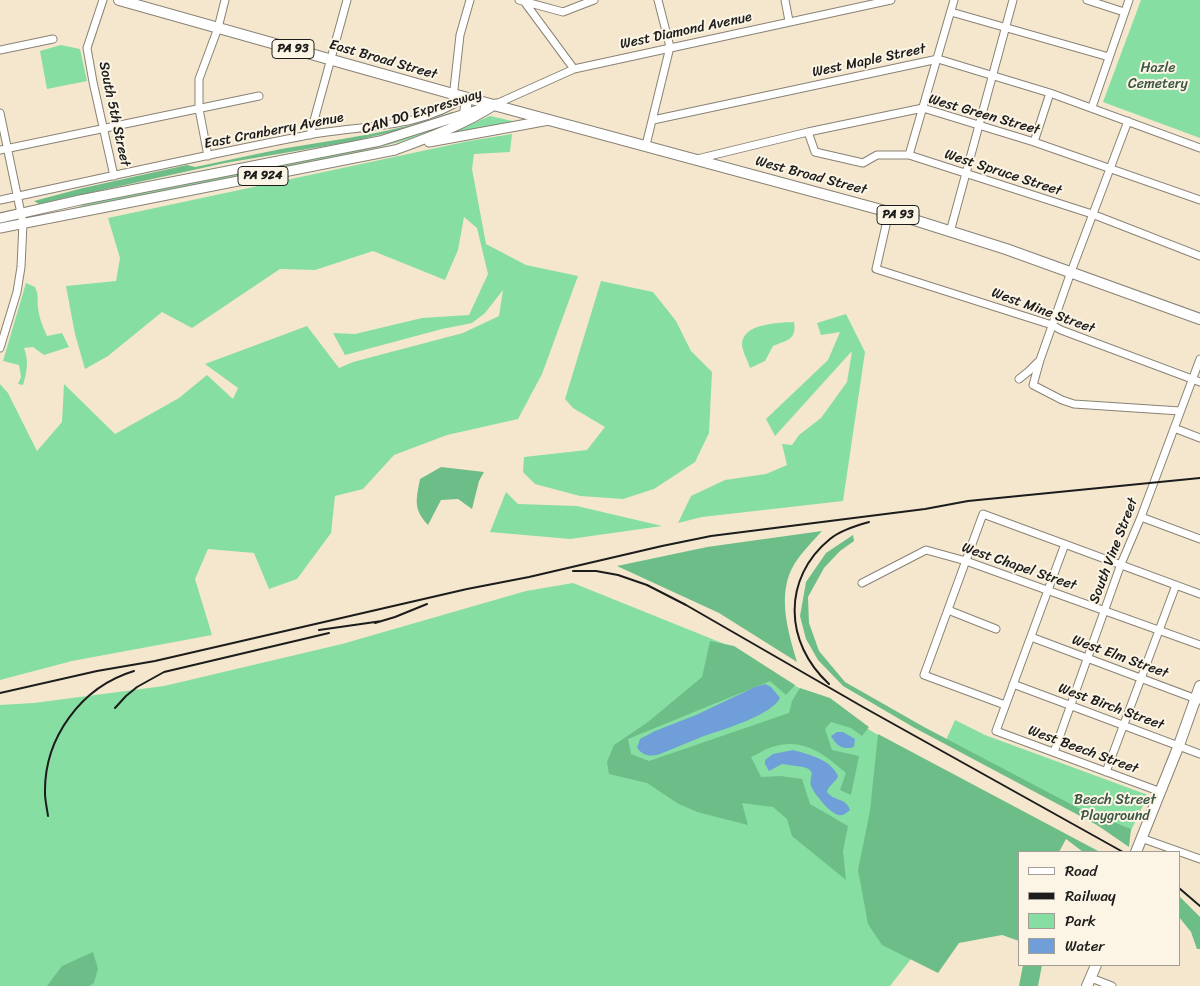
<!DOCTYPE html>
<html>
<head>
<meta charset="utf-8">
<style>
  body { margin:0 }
  #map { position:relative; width:1200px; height:986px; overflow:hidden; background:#f5e7ce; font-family:Sriracha,sans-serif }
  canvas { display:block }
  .legend { position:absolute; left:1018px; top:851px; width:162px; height:115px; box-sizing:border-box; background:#fcf5e5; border:1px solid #a29e95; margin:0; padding:6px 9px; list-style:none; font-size:15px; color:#1c1c1c }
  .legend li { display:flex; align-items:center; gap:10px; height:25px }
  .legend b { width:25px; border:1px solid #a29e95 }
</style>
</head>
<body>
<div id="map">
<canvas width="1200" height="986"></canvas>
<ul class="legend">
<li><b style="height:6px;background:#fff"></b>Road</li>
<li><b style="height:6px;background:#1c1c1c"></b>Railway</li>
<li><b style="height:14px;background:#87dea2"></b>Park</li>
<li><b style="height:14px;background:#6f9ed8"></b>Water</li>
</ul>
</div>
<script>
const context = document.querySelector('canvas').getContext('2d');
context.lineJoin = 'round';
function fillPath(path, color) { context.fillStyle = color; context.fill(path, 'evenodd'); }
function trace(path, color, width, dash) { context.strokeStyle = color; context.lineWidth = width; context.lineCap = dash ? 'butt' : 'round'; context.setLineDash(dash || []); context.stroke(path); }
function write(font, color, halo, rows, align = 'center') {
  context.font = font + ' Sriracha,sans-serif'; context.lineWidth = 4; context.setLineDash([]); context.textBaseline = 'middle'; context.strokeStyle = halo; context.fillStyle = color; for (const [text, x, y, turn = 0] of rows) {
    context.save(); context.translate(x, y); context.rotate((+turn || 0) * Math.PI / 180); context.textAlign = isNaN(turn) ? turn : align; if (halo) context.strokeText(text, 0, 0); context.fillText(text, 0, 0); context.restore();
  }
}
const green = new Path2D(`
  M 1141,0 L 1200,0 L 1200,138 L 1103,102 Z
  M 61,45 L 80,49 L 87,81 L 47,89 L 40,51 Z
  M 490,116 L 517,122 L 447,134 Z
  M 453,124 C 418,138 382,147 346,155 L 69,210 L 87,204 L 358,150 Z
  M 512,134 L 510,152 L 474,154 L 472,169 L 486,244 L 526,265 L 578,276 L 542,374 L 518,419 L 447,435 L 394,455 L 363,489 L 335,496 L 331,533 L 297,579 L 269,589 L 254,553 L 208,549 L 195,579 L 212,635 L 72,661 L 0,680 L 0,384 L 8,393 L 37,451 L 62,422 L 64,384 L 115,434 L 179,398 L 207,375 L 233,399 L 238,388 L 205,364 L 307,326 L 339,368 L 353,362 L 463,333 L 499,316 L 503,290 L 485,313 L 472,323 L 442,329 L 345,355 L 333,333 L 355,334 L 422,318 L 469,315 L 488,274 L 477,228 L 464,217 L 458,250 L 445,280 L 373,251 L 315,270 L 280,269 L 192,328 L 162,312 L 108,356 L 85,369 L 75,334 L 66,286 L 116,281 L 120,258 L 108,218 L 469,141 Z
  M 601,281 L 653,292 L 676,321 L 691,351 L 712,372 L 709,433 L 695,462 L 654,489 L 623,499 L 580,496 L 535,484 L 523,472 L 524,457 L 587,450 L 605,427 L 573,408 L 565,399 Z
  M 26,283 L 35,287 C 39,296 37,298 38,307 C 39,318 43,327 47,336 L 62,333 L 69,347 L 44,355 L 33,347 L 24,348 C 29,361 27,372 23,385 L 18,384 L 21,377 L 19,365 L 3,361 Z
  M 846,314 L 865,352 L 843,501 L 702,517 L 678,523 L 691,496 L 725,480 L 766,474 L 787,465 L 782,444 L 792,445 L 799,435 L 821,418 L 847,382 L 852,351 L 775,436 L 766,419 L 828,360 L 840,332 L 821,335 L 817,323 Z
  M 794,322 C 797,340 787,340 773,346 L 765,361 L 750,368 C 748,361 743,353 742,345 C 742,323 778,323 794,322 Z
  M 506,492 L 518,504 L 577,506 L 662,526 L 570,539 L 490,532 Z
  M 573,583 L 727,645 L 1019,819 L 890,986 L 0,986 L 0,705 L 34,703 L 164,686 L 342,644 L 526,591 Z
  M 955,720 L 985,735 L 1148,795 L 1126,841 L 946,740 Z`);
const forest = new Path2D(`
  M 452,112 L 453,114 L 413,127 L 349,142 L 225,163 L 39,204 L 34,201 L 83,188 L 187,165 L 195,167 C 224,161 252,155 281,149 C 337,139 398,133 452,112 Z
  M 441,467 L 484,472 L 479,481 L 472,509 L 458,499 L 441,500 L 428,525 C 413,509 416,500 420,479 Z
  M 822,531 C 813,541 802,552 795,563 C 776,593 788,631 797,662 L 719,613 L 617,566 L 707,547 Z
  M 853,535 L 854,541 L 840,551 L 824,568 L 808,597 L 809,623 L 819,651 L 845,682 L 924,727 L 1078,808 L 1131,829 L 1129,847 L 1097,825 L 913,727 L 843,686 L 818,660 L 806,639 L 800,616 L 806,582 L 826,553 Z
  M 710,641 L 734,646 L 795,685 L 786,695 L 770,681 L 628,739 L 631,754 L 649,761 L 789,713 L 792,701 L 800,688 L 830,698 L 869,727 L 862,736 L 851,728 L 831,722 L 825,729 L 832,750 L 859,756 L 851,795 L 840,790 L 846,773 C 824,754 803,737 772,747 C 765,749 758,754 751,757 L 761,777 L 781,776 L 802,779 L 810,804 L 848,826 L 843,851 L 846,880 L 792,836 L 787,819 L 773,807 L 742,803 L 748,825 L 697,812 L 677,803 L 647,783 L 609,774 L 607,762 L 614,745 L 648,722 L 702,677 Z
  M 878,734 L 1100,852 L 1083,852 L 1066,839 L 1059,852 L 1019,852 L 1019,941 L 1002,935 L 959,943 L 938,973 L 882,945 L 868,924 L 858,870 L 870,811 Z
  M 1179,896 L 1200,917 L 1200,949 L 1197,949 L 1191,932 L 1179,917 Z
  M 93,952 L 98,969 L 94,983 L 89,986 L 47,986 L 62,966 Z
  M 1023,965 L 1042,965 L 1038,986 L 1019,986 Z`);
const water = new Path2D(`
  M 765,684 L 771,687 L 780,698 C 772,715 722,730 704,736 C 689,742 675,748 660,754 C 649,757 644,756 637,748 L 640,739 L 655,731 L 696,715 L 755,687 Z
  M 837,732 L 843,732 L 855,739 L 854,747 C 842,750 837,746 831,736 Z
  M 793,750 C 810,755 830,759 838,776 C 836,782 828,786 827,792 C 833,801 847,798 850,810 C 846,813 844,816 839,815 C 831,814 816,796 812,788 C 809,783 811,778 812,773 L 809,769 L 803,767 L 782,764 L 769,771 L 765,764 L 765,760 L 773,754 Z`);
const minor = new Path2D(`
  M 103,0 L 87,48 L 93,82 L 114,176
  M 519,0 L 563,12 L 594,0
  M 523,0 L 574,69
  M 785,0 L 789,21
  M 1087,0 L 1124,12
  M 951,12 L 1109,57
  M 0,50 L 53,39
  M 453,98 L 460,35 L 470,0
  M 496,104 L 574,69 L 891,0
  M 1092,107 L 1129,0
  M 0,113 L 23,223 L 21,267 L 17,292 L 0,348
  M 653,120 L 938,59 L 1050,93 L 1200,148
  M 1128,121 L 1071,272 L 1040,360 L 1033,385 L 1062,400 L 1074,404 L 1180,411
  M 808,132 L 815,152 L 863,163 L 877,155 L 909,155 L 1092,214 L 1200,256
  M 310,135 L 347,0
  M 1034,142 L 1050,93
  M 646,145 L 670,47 L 658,0
  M 0,150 L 259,96
  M 909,155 L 954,0
  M 208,156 L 199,109 L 199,79 L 218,28 L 225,0
  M 697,159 L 808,132 L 923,108 L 1034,142 L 1200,200
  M 0,200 C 103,178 205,155 308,135 C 360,125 421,129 465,97
  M 889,212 L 876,269 L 1052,325 L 1061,330 L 1200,382
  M 950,232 L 1013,0
  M 1019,379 L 1029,371 L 1038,362
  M 1174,428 L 1200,438
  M 1141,517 L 1200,539
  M 1065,544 L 996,731 L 1161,792
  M 862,583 L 926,550 L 966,561 L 1200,645
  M 948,610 L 996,629
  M 1031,637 L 1199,700
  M 1013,684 L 1200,754
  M 1005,705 L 924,675 L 983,514 L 1200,594
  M 1054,752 L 1121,564 L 1141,517 L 1200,359
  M 1106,772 L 1176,585
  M 1141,838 L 1200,859
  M 1091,978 L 1112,986`);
const major = new Path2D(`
  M 429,142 L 549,120
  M 0,218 L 80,200 L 380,141 L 484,108
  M 0,228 L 395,150 C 430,137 464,125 496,104`);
const highway = new Path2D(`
  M 119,0 L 453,94 L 889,212 L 1006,249 L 1200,319
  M 465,114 L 467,98
  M 1136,852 L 1179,745 L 1200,686
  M 1087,986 L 1096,965`);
const rail = new Path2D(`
  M 573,571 L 596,571 L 618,575 L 647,585 L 686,605 L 863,707 L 1123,852
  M 375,623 L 395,617 L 427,604
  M 319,630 L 382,621
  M 829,684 C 784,643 782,578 830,539 C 841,530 856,526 869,522
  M 0,693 L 97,671 L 155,661 L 467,589 L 529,577 L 662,546 L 711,536 L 925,509 L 968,501 L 1200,478
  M 115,708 L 126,696 L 137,687 L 164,672 L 329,633
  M 48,816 C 47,808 45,801 45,793 C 44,738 81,687 134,671
  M 1179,888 L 1200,906`);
const shields = [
  [293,49,42],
  [263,176,50],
  [898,215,42]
];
const shieldNames = [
  ["PA 93",293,49],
  ["PA 924",263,176],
  ["PA 93",898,215]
];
const streetNames = [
  ["West Diamond Avenue",686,31,-12],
  ["East Broad Street",383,60,16],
  ["West Maple Street",869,61,-12],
  ["CAN DO Expressway",422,112,-17],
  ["South 5th Street",114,114,78],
  ["West Green Street",984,115,16],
  ["East Cranberry Avenue",274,131,-11],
  ["West Spruce Street",1003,173,18],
  ["West Broad Street",811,176,15],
  ["West Mine Street",1043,311,20],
  ["South Vine Street",1114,551,-69],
  ["West Chapel Street",1019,567,19],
  ["West Elm Street",1120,657,20],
  ["West Birch Street",1111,707,20],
  ["West Beech Street",1083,750,20]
];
const parkNames = [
  ["Hazle",1158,68],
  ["Cemetery",1158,84],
  ["Beech Street",1115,800],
  ["Playground",1115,816]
];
fillPath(green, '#87dea2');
fillPath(forest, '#6dbd88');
fillPath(water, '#6f9ed8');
trace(minor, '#888275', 9);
trace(major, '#888275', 11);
trace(highway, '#888275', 12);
trace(minor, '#fff', 7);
trace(major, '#fff', 9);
trace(highway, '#fff', 10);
trace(rail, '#1c1c1c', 2);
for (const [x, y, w] of shields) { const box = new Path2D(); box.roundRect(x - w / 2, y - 9.5, w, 19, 4); context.fillStyle = '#fcf5e5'; context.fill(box); trace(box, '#1c1c1c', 1); }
write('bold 12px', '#1c1c1c', null, shieldNames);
write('14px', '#1c1c1c', '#fcf5e5', streetNames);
write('14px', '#3c5644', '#fcf5e5', parkNames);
</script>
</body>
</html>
